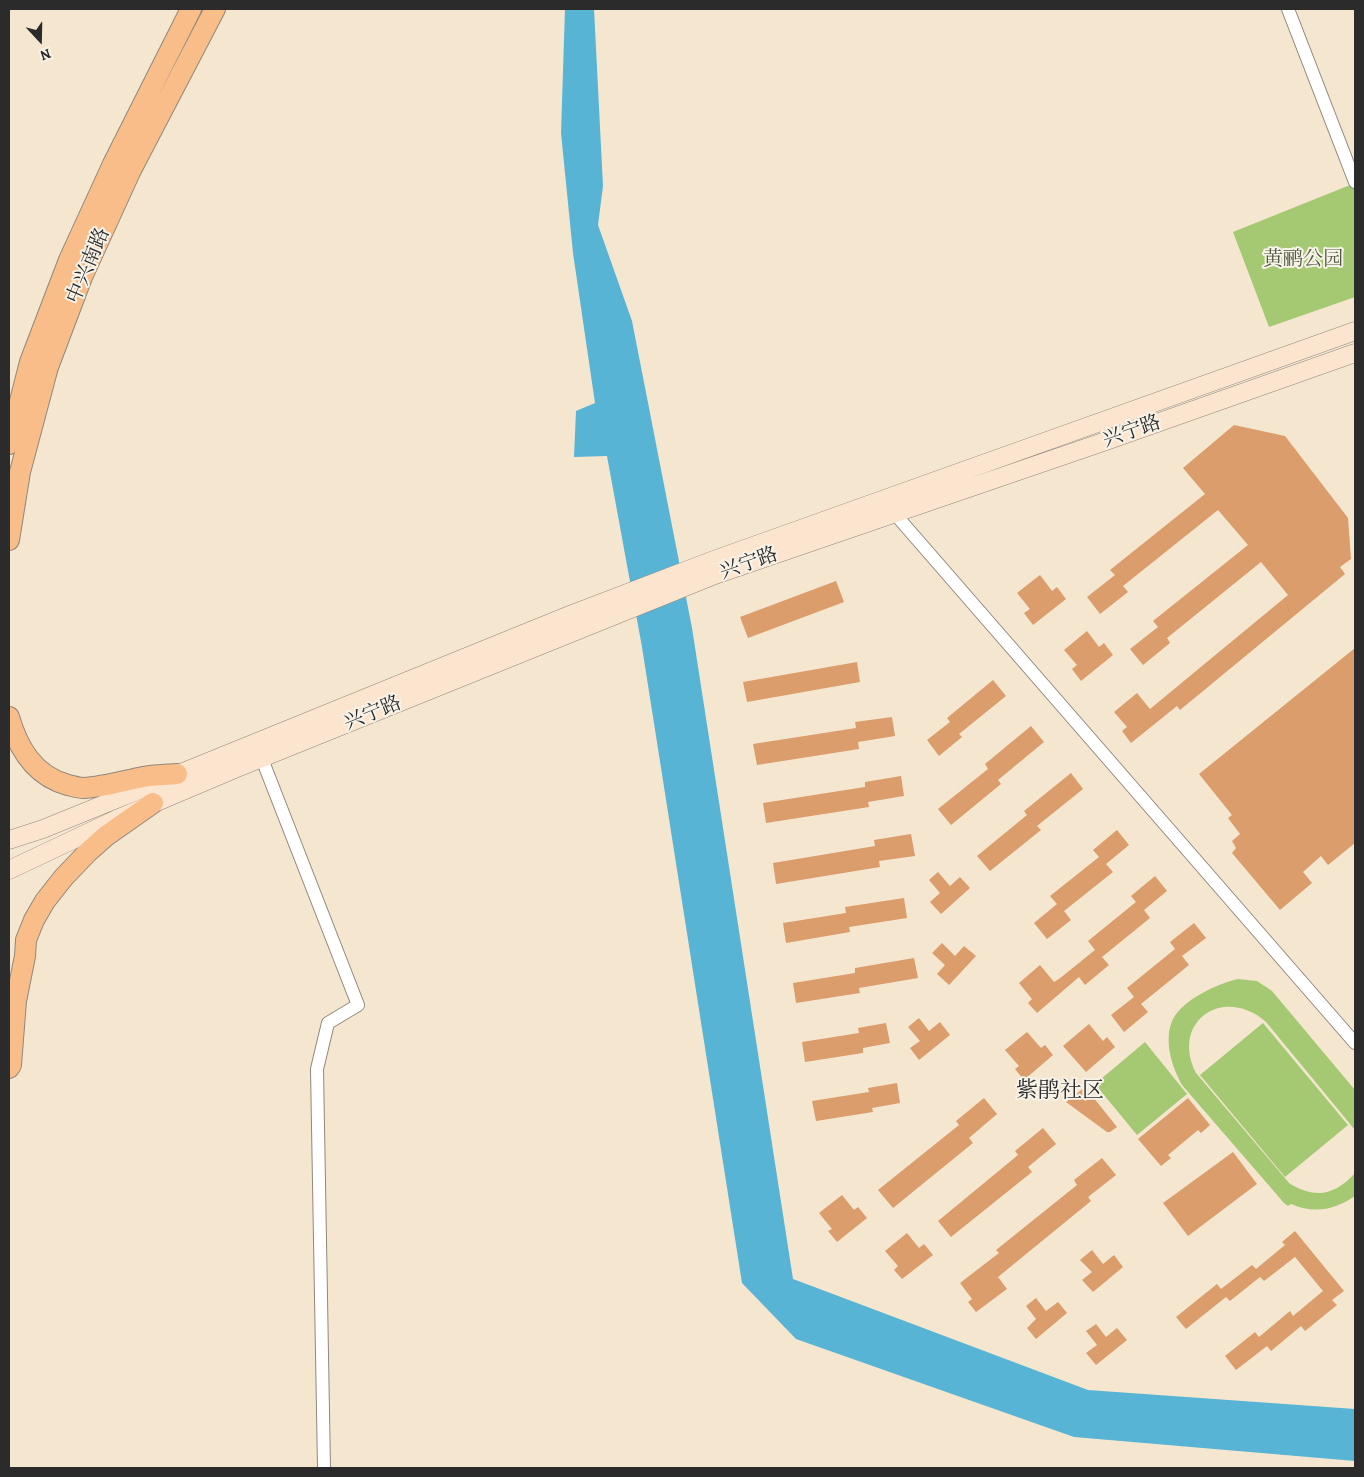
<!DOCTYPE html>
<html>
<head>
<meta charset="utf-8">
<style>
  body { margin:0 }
  #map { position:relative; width:1364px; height:1477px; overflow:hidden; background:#f5e6d0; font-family:Alegreya,serif }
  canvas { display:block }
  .frame { position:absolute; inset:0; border:10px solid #2b2b2b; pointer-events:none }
  .north { position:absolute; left:15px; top:15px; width:50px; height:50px; -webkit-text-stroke:4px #f7f3e8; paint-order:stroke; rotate:159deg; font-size:14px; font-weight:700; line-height:20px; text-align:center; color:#2b2b2b }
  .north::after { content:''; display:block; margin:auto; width:18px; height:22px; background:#2b2b2b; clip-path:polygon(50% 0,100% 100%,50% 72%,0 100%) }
</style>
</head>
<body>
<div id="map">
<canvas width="1364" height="1477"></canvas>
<div class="frame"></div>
<div class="north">N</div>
</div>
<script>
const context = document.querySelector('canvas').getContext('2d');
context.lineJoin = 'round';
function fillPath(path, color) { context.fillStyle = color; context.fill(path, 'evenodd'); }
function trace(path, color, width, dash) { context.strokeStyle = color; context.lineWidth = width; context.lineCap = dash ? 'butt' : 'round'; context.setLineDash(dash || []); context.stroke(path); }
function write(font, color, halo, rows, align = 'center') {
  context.font = font + ' Alegreya,"Noto Serif SC",serif'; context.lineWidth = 4; context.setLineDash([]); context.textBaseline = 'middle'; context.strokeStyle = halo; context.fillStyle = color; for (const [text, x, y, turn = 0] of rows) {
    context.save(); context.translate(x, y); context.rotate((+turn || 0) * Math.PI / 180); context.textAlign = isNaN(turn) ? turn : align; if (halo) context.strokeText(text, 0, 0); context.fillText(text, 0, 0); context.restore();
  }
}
const green = new Path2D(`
  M 1355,183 L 1355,297 L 1269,327 L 1233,232 Z
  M 1238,979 L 1257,981 L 1272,991 L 1355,1090 L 1355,1130 L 1266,1022 C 1224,985 1170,1021 1196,1073 L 1290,1184 C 1317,1199 1335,1195 1355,1173 L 1355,1196 C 1335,1210 1314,1214 1291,1204 L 1288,1206 L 1284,1203 L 1182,1085 C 1172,1067 1163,1040 1173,1019 C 1184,999 1217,984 1238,979 Z
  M 1263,1023 L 1348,1125 L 1285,1177 L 1200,1075 Z
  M 1145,1042 L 1187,1094 L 1137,1135 L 1095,1084 Z`);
const water = new Path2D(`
  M 565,9 L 594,9 L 603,186 L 598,225 L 632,321 L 692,628 L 793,1279 L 1088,1390 L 1355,1409 L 1355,1461 L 1074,1437 L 796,1339 L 742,1283 L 642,647 L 607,456 L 574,457 L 576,411 L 595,403 L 573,253 L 561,133 Z`);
const building = new Path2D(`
  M 1234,425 L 1285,436 L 1348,518 L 1351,559 L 1340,567 L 1345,574 L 1180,710 L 1177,706 L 1131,743 L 1122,731 L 1127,727 L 1114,712 L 1137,693 L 1150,709 L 1288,595 L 1261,562 L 1167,638 L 1170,643 L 1143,665 L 1130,649 L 1158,627 L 1153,621 L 1248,545 L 1218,510 L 1123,586 L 1128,592 L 1100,614 L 1087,597 L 1115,575 L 1110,570 L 1205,494 L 1183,468 Z
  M 1040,575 L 1052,591 L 1057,587 L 1066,599 L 1033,625 L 1024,613 L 1030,609 L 1017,593 Z
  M 836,581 L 844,602 L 748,638 L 740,617 Z
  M 1087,631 L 1099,647 L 1104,643 L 1113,655 L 1081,681 L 1072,669 L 1077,665 L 1064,650 Z
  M 1355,648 L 1355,843 L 1328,865 L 1321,856 L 1303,872 L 1312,883 L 1280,910 L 1232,853 L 1236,848 L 1232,841 L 1240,834 L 1228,818 L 1232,815 L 1199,774 Z
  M 857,662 L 860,682 L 747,702 L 743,682 Z
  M 993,680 L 1006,696 L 959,734 L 962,737 L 939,756 L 927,740 L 950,722 L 947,718 Z
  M 892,717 L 895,736 L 858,742 L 859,749 L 757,765 L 753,744 L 856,728 L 855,722 Z
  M 1031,726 L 1044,742 L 998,780 L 1001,784 L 951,825 L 938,809 L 988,769 L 985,764 Z
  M 1071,773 L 1083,789 L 1037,826 L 1041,830 L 990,871 L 977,856 L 1027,815 L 1024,811 Z
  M 901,776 L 904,796 L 868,802 L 869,807 L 766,823 L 763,803 L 865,787 L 865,782 Z
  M 1117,830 L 1129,845 L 1106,864 L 1113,872 L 1064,911 L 1071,920 L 1047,939 L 1034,923 L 1057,904 L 1050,896 L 1099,857 L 1093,850 Z
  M 911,834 L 915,856 L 879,861 L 880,867 L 776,884 L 773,863 L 875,846 L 874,840 Z
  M 938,872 L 950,886 L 960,877 L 970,888 L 941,914 L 930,902 L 940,893 L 929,880 Z
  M 1155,876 L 1167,891 L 1144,910 L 1150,918 L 1102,957 L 1109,965 L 1085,985 L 1079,977 L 1037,1013 L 1028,1003 L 1032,999 L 1019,983 L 1040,965 L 1054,982 L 1059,979 L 1095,950 L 1088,941 L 1136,902 L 1131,896 Z
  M 904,898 L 907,918 L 849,927 L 850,932 L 786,943 L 783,923 L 846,913 L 845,907 Z
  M 1194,923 L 1206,938 L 1182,956 L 1189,965 L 1141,1004 L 1148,1012 L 1124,1032 L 1111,1015 L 1134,997 L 1127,988 L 1175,949 L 1170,942 Z
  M 942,943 L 955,956 L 964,946 L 976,956 L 949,985 L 937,974 L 945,965 L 932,953 Z
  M 914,958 L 918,978 L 859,988 L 860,993 L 796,1003 L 793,983 L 855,973 L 855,968 Z
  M 919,1018 L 929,1031 L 940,1022 L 950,1035 L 919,1060 L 910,1048 L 920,1041 L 908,1027 Z
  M 886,1023 L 890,1043 L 863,1048 L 863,1053 L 805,1062 L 802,1042 L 859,1033 L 858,1028 Z
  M 1089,1024 L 1103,1041 L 1107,1037 L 1115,1047 L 1086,1072 L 1063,1046 Z
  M 1027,1032 L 1041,1048 L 1045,1045 L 1053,1055 L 1024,1080 L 1015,1069 L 1019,1066 L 1005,1050 Z
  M 897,1083 L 900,1103 L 872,1108 L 873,1112 L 816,1121 L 812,1101 L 869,1092 L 868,1088 Z
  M 1085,1087 L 1117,1127 L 1110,1132 L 1107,1132 L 1066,1102 Z
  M 984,1098 L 997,1114 L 969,1138 L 973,1143 L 893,1208 L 878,1190 L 959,1125 L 956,1121 Z
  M 1188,1098 L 1210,1125 L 1201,1133 L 1198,1130 L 1168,1155 L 1171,1158 L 1161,1166 L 1138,1139 Z
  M 1043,1128 L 1056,1144 L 1028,1167 L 1032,1172 L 951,1237 L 938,1221 L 1018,1155 L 1015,1151 Z
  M 1233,1152 L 1257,1184 L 1188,1236 L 1163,1203 Z
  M 1102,1158 L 1116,1175 L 1088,1197 L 1091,1201 L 998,1277 L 1007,1289 L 976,1312 L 968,1302 L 972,1299 L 960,1283 L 999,1253 L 996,1250 L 1077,1185 L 1074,1180 Z
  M 842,1195 L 854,1210 L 858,1207 L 867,1218 L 837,1242 L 828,1231 L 832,1229 L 819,1213 Z
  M 1295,1231 L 1344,1291 L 1332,1300 L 1337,1305 L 1305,1331 L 1301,1326 L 1271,1351 L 1267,1346 L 1236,1370 L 1225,1356 L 1255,1332 L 1259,1337 L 1290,1311 L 1293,1316 L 1323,1291 L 1295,1257 L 1264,1281 L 1260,1277 L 1230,1301 L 1226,1297 L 1186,1329 L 1176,1317 L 1217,1284 L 1221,1289 L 1252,1265 L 1256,1269 L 1285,1245 L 1282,1242 Z
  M 907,1233 L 919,1248 L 924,1244 L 933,1255 L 902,1279 L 894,1270 L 898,1266 L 885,1251 Z
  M 1092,1250 L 1103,1264 L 1114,1255 L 1123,1267 L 1093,1292 L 1082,1280 L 1092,1272 L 1080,1260 Z
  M 1036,1298 L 1046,1311 L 1058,1302 L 1067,1313 L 1036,1339 L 1027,1328 L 1036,1319 L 1026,1306 Z
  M 1096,1324 L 1106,1337 L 1117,1328 L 1127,1340 L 1096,1365 L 1086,1353 L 1097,1345 L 1086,1331 Z`);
const minor = new Path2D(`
  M 1288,9 L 1355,182
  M 895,514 L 1355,1043
  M 262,759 L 358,1005 L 328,1023 L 317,1069 L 324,1468`);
const secondary = new Path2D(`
  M 9,840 L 43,829 L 567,616 L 711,561 L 1355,331
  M 9,870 L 119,818 L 237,768 L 715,575 L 1106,441 L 1355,353`);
const primary = new Path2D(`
  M 9,444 L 30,362 L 69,260 L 113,164 L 191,9
  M 9,540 L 20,472 L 48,367 L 82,277 L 130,172 L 215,9
  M 9,717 C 18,748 34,776 68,785 C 73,786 78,788 83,788 C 104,787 123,781 143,777 C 154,775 166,775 177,774
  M 9,1068 L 11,1065 L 16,1001 L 25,956 L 26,940 L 34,920 L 45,901 L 64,877 L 88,852 L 106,836 L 153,803`);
const parkNames = [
  ["黄鹂公园",1303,260]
];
const streetNames = [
  ["中兴南路",89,266,-67],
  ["兴宁路",1132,432,-19],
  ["兴宁路",749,564,-19],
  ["兴宁路",373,714,-22]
];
const quarterNames = [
  ["紫鹃社区",1060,1092]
];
fillPath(green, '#a5c872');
fillPath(water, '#57b4d5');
fillPath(building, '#da9d6b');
trace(minor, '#90887e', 14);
trace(secondary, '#90887e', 19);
trace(primary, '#90887e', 22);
trace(minor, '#fff', 12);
trace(secondary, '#fce5cf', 18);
trace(primary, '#f8bd88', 20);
write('20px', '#505a40', '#f7f3e8', parkNames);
write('20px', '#2b2b2b', '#f7f3e8', streetNames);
write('22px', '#2b2b2b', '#f7f3e8', quarterNames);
</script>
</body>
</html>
